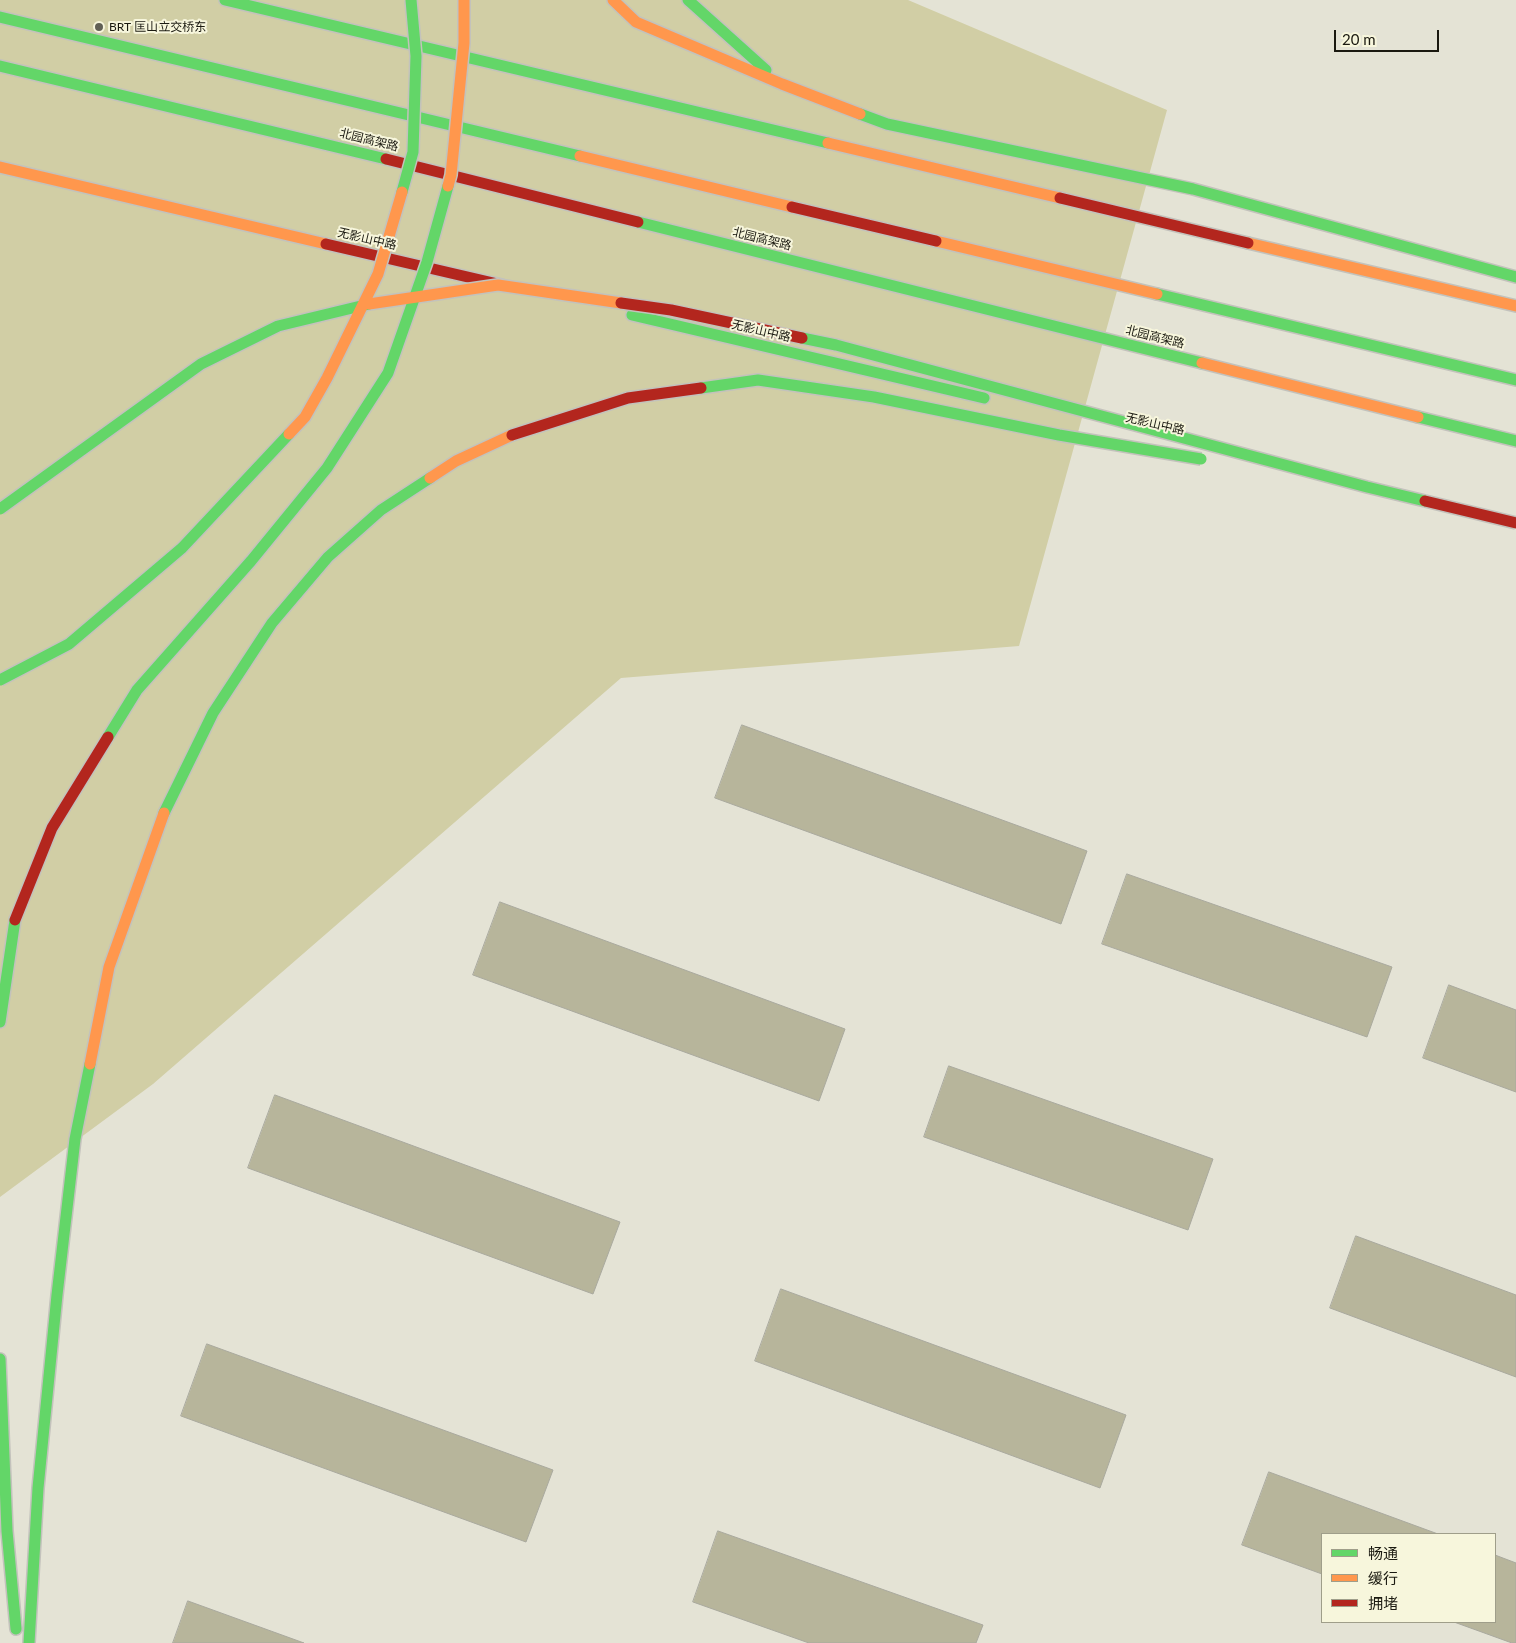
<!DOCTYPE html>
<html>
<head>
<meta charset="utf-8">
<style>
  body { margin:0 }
  #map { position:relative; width:1516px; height:1643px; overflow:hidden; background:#e4e3d5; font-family:Lato,"Noto Sans SC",sans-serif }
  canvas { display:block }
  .legend { position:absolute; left:1321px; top:1533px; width:175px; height:90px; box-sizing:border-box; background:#f7f6dc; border:1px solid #9f9e8a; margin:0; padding:6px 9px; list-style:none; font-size:15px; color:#1a1910 }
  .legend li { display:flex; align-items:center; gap:10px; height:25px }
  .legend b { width:25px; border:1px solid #9f9e8a }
  .scale { position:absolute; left:1334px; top:30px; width:105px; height:22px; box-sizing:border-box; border:2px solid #1a1910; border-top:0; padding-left:6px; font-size:15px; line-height:18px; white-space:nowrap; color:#1a1910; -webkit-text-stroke:4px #f7f6dc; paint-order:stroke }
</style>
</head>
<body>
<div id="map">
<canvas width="1516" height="1643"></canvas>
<ul class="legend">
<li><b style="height:6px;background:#63d668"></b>畅通</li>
<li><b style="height:6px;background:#ff974d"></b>缓行</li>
<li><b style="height:6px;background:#b3261e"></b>拥堵</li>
</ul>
<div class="scale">20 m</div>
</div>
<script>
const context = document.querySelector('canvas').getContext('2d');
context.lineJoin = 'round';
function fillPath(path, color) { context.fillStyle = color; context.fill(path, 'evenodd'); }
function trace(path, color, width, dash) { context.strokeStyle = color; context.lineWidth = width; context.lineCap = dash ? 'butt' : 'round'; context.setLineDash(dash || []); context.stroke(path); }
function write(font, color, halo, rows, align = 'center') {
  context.font = font + ' Lato,"Noto Sans SC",sans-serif'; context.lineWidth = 4; context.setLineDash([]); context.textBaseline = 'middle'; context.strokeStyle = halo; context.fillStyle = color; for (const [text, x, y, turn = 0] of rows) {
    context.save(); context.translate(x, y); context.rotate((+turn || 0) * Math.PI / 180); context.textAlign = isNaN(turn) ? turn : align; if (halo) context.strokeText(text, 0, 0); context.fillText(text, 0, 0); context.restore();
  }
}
const green = new Path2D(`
  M 0,0 L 908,0 L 1167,110 L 1019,646 L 621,678 L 153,1084 L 0,1197 Z`);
const building = new Path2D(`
  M 742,725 L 1087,851 L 1061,924 L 715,798 Z
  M 1127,874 L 1392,967 L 1367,1037 L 1102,944 Z
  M 500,902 L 845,1029 L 819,1101 L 473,975 Z
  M 1449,985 L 1516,1010 L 1516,1092 L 1423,1058 Z
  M 949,1066 L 1213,1159 L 1188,1230 L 924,1137 Z
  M 275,1095 L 620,1222 L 593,1294 L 248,1168 Z
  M 1356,1236 L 1516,1295 L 1516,1377 L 1330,1308 Z
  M 781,1289 L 1126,1415 L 1100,1488 L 755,1361 Z
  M 207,1344 L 553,1470 L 526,1542 L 181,1416 Z
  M 1269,1472 L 1438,1534 L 1322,1534 L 1322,1574 L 1242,1545 Z
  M 718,1531 L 983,1625 L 976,1643 L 809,1643 L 693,1602 Z
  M 1495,1555 L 1516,1563 L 1516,1643 L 1512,1643 L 1454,1622 L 1495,1622 Z
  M 188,1601 L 304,1643 L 173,1643 Z`);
const fast = new Path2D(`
  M 225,0 L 828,143
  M 688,0 L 766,70
  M 0,17 L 580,156
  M 0,66 L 386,159
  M 860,114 L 887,124 L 1193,189 L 1516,277
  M 638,222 L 1202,363
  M 1157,294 L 1516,380
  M 632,315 L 984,398
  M 1418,417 L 1516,441
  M 164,813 L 213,713 L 272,623 L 328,557 L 381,510 L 430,478
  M 0,1022 L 15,920
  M 0,1359 L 7,1531 L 16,1629
  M 29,1643 L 38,1488 L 57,1295 L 75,1139 L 90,1064`);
const slow = new Path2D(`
  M 613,0 L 636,22 L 782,84 L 860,114
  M 828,143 L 1060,198
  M 580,156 L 792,207
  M 0,167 L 326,244
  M 936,241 L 1157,294
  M 1248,243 L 1516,306
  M 1202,363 L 1418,417
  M 430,478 L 456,461 L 512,435
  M 90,1064 L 109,967 L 164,813`);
const jam = new Path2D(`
  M 386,159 L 638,222
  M 1060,198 L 1248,243
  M 792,207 L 936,241
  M 326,244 L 502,285`);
const fastBridge = new Path2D(`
  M 402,192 L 413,152 L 416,56 L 411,0
  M 802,338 L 836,345 L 1367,487 L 1425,501
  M 701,388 L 758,380 L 874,397 L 1059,435 L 1201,459
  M 0,509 L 201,364 L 278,326 L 369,304
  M 0,680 L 69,644 L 182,548 L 289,434
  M 108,737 L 137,690 L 251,561 L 327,468 L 388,373 L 427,262 L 448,186`);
const slowBridge = new Path2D(`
  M 448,186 L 451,175 L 464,43 L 464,0
  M 369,304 L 498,285 L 621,303
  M 289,434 L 305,417 L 327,378 L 378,274 L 402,192`);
const jamBridge = new Path2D(`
  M 621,303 L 671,310 L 802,338
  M 512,435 L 628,398 L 701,388
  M 1425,501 L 1516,523
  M 15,920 L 52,828 L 108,737`);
const markers = [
  [99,27,5,"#616055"]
];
const poiNames = [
  ["BRT 匡山立交桥东",109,27]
];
const streetNames = [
  ["北园高架路",369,140,14],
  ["无影山中路",367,239,13],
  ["北园高架路",762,239,14],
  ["无影山中路",761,331,13],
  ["北园高架路",1155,337,14],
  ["无影山中路",1155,424,13]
];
fillPath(green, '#d1cea5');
fillPath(building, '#b7b59b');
trace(building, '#a9a99e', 1);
trace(fast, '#c3c2bc', 14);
trace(slow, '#c3c2bc', 14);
trace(jam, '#c3c2bc', 14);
trace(fast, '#63d668', 11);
trace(slow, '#ff974d', 11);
trace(jam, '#b3261e', 11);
trace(fastBridge, '#c3c2bc', 14, []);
trace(slowBridge, '#c3c2bc', 14, []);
trace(jamBridge, '#c3c2bc', 14, []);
trace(fastBridge, '#63d668', 11);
trace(slowBridge, '#ff974d', 11);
trace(jamBridge, '#b3261e', 11);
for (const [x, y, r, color] of markers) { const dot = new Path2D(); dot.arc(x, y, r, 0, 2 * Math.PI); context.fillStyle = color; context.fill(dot); trace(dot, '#f7f6dc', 2); }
write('12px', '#1a1910', '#f7f6dc', poiNames, 'left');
write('12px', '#1a1910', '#f7f6dc', streetNames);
</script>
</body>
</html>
